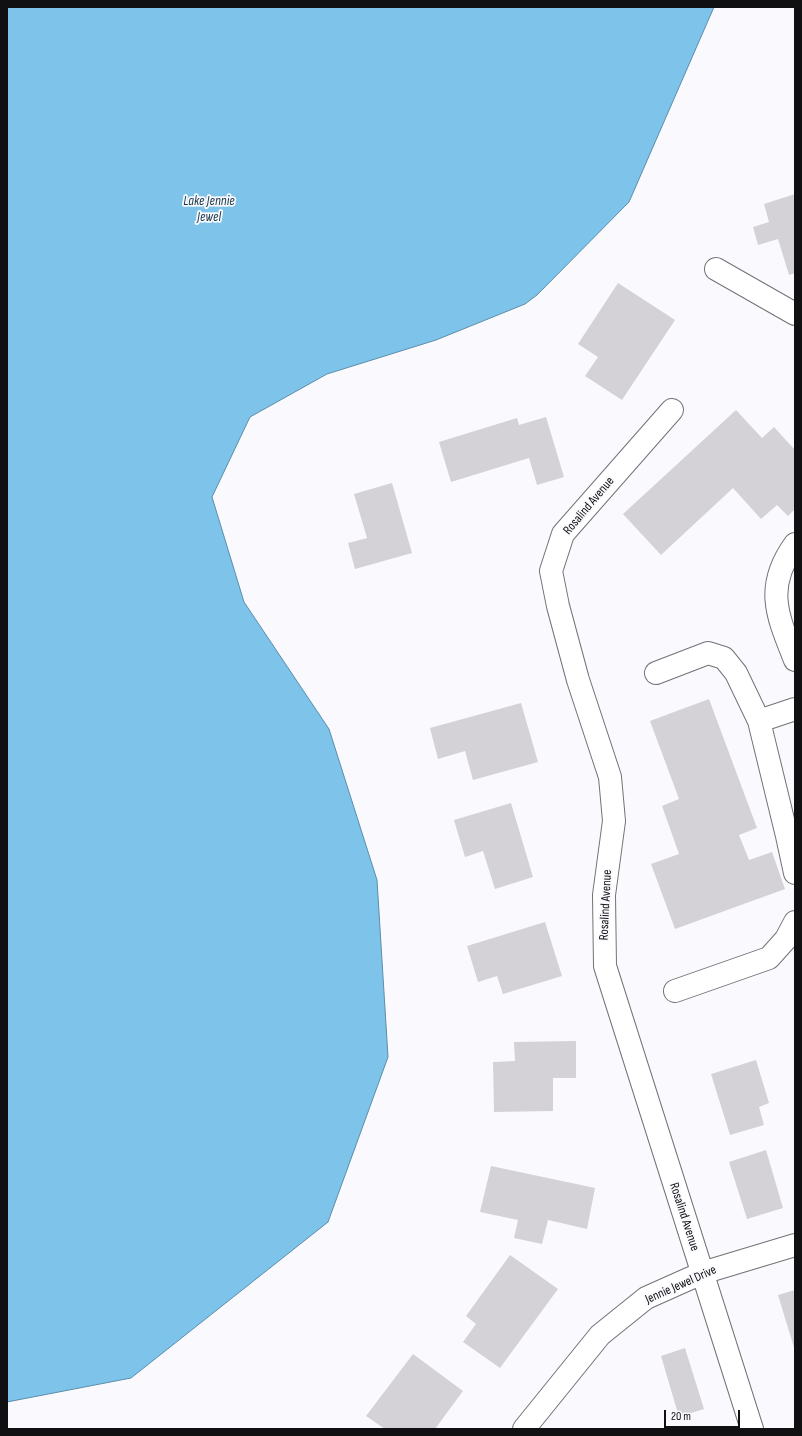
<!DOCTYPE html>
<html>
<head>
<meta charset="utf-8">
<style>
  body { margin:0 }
  #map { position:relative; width:802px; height:1436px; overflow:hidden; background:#f9f9fe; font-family:"Sofia Sans Condensed",sans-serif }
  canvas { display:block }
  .frame { position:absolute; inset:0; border:8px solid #101012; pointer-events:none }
  .scale { position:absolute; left:664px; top:1410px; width:76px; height:18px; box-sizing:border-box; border:2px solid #101012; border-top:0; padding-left:5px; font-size:12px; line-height:14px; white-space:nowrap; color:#101012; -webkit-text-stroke:3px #f9f9fe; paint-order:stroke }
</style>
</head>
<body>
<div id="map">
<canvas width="802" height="1436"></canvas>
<div class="frame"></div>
<div class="scale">20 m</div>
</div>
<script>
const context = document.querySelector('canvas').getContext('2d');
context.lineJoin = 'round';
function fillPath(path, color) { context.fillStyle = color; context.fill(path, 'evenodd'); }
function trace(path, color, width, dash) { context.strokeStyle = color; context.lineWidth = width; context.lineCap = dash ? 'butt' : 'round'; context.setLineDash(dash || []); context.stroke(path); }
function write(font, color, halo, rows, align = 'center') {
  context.font = font + ' "Sofia Sans Condensed",sans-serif'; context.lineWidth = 3.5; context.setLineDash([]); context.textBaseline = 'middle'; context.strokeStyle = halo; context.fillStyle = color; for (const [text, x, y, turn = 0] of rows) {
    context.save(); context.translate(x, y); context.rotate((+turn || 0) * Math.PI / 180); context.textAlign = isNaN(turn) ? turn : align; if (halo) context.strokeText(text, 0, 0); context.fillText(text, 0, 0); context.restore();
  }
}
const water = new Path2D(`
  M 7,7 L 714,7 L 629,202 L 537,295 L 525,304 L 436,340 L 327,374 L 250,417 L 212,497 L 244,602 L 329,729 L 377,880 L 388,1057 L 328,1222 L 131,1378 L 7,1402 Z`);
const building = new Path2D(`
  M 795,194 L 795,273 L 789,275 L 778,239 L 758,245 L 753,227 L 769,222 L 764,204 Z
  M 618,283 L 675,320 L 622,400 L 585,376 L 598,357 L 578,344 Z
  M 736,410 L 762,438 L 774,427 L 795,450 L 795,509 L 788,516 L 777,505 L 761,519 L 733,488 L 661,555 L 623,514 Z
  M 546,417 L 564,477 L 537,485 L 529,458 L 451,482 L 439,442 L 517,418 L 519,425 Z
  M 392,483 L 412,553 L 355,569 L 348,543 L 367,538 L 354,494 Z
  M 709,699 L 757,828 L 739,835 L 749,860 L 772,852 L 785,889 L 675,929 L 651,864 L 679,854 L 662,806 L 679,799 L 650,721 Z
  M 521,703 L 538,762 L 473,780 L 465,751 L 438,759 L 430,728 Z
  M 511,803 L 533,877 L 495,889 L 483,851 L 465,857 L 454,820 Z
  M 545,922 L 562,976 L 503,994 L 497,976 L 478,982 L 467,946 Z
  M 576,1041 L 576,1078 L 553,1078 L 553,1111 L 494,1112 L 493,1062 L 515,1061 L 514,1042 Z
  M 756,1060 L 769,1103 L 759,1107 L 764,1125 L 730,1135 L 711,1074 Z
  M 766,1150 L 783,1208 L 747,1219 L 729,1162 Z
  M 491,1166 L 595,1188 L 587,1229 L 548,1220 L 542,1244 L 514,1238 L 518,1220 L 480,1212 Z
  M 510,1255 L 558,1289 L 500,1368 L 463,1342 L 476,1324 L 466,1316 Z
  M 795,1290 L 795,1351 L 778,1295 Z
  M 685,1348 L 704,1409 L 679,1417 L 661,1356 Z
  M 413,1354 L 463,1391 L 435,1429 L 385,1429 L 366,1416 Z`);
const minor = new Path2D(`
  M 716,269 L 795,314
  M 672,410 L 563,534 L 551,571 L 558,606 L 578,680 L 610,777 L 614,821 L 604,895 L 605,966 L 752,1429
  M 795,544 C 764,587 777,615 795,660
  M 656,673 L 708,653 L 724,658 L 736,673 L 759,721
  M 795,709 L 759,721 L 787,836 L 795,873
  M 675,991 L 769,958 L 786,939 L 795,922
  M 524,1429 L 600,1335 L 646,1298 L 702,1273 L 795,1245`);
const streetNames = [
  ["Rosalind Avenue",589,506,-50],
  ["Rosalind Avenue",606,905,-87],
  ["Rosalind Avenue",684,1217,72],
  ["Jennie Jewel Drive",681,1285,-24]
];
const waterNames = [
  ["Lake Jennie",209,201],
  ["Jewel",209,217]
];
fillPath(water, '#7dc3ea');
trace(water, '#5c8da9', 1);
fillPath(building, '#d4d2d7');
trace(minor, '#727277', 24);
trace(minor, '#fff', 22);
write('13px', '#101012', '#f9f9fe', streetNames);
write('italic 14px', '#183849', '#f9f9fe', waterNames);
</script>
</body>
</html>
